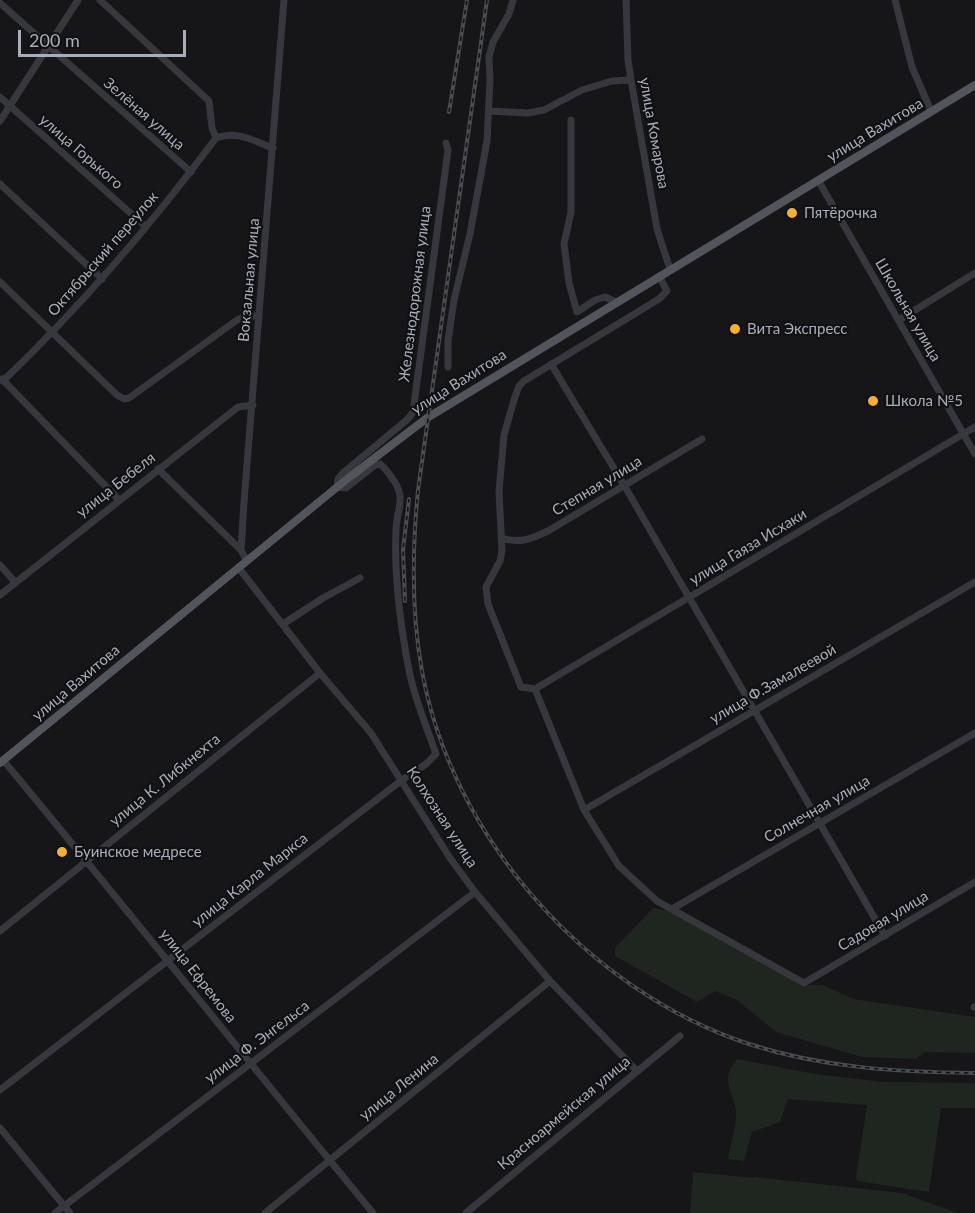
<!DOCTYPE html>
<html>
<head>
<meta charset="utf-8">
<style>
  body { margin:0 }
  #map { position:relative; width:975px; height:1213px; overflow:hidden; background:#161618; font-family:Lato,sans-serif }
  canvas { display:block }
  .scale { position:absolute; left:18px; top:30px; width:168px; height:27px; box-sizing:border-box; border:3px solid #a8adb8; border-top:0; padding-left:8px; font-size:18px; line-height:21px; white-space:nowrap; color:#a8adb8; -webkit-text-stroke:4px #111113; paint-order:stroke }
</style>
</head>
<body>
<div id="map">
<canvas width="975" height="1213"></canvas>
<div class="scale">200 m</div>
</div>
<script>
const context = document.querySelector('canvas').getContext('2d');
context.lineJoin = 'round';
function fillPath(path, color) { context.fillStyle = color; context.fill(path, 'evenodd'); }
function trace(path, color, width, dash) { context.strokeStyle = color; context.lineWidth = width; context.lineCap = dash ? 'butt' : 'round'; context.setLineDash(dash || []); context.stroke(path); }
function write(font, color, halo, rows, align = 'center') {
  context.font = font + ' Lato,sans-serif'; context.lineWidth = 4.5; context.setLineDash([]); context.textBaseline = 'middle'; context.strokeStyle = halo; context.fillStyle = color; for (const [text, x, y, turn = 0] of rows) {
    context.save(); context.translate(x, y); context.rotate((+turn || 0) * Math.PI / 180); context.textAlign = isNaN(turn) ? turn : align; if (halo) context.strokeText(text, 0, 0); context.fillText(text, 0, 0); context.restore();
  }
}
const green = new Path2D(`
  M 653,908 L 671,911 L 803,985 L 823,985 L 853,999 L 975,1017 L 975,1053 L 925,1052 L 915,1059 L 862,1057 L 776,1032 L 737,1000 L 715,991 L 697,1002 L 615,956 L 615,948 Z
  M 737,1059 L 815,1074 L 883,1082 L 975,1083 L 975,1108 L 941,1108 L 929,1192 L 857,1181 L 856,1177 L 867,1105 L 788,1099 L 780,1122 L 752,1132 L 744,1161 L 728,1159 C 730,1145 737,1126 736,1112 C 733,1089 719,1080 737,1059 Z
  M 693,1172 L 754,1178 L 755,1177 L 902,1193 L 958,1213 L 690,1213 Z`);
const minor = new Path2D(`
  M 100,0 L 209,101 L 212,128 L 216,138
  M 626,0 L 628,60 L 631,80 L 657,229 L 670,269
  M 895,0 L 912,67 L 931,111
  M 0,3 L 191,172
  M 0,97 L 145,226
  M 489,111 L 528,113 L 544,110 L 582,90 L 612,81 L 631,80
  M 571,120 L 571,212 L 564,244 L 569,283 L 577,312 L 595,300 L 605,297 L 616,302
  M 0,121 L 78,0
  M 216,138 C 236,130 254,141 273,148
  M 818,180 L 975,454
  M 0,184 L 102,279
  M 659,276 L 667,291 L 659,299 L 524,381 L 519,386 L 514,400 L 504,435 L 499,491 L 502,551 L 500,561 L 486,587 L 488,604 L 521,687 L 535,689 L 584,810 L 619,866 L 657,901 L 804,983 L 975,882
  M 0,282 L 117,395 L 124,399 L 129,398 L 237,320 L 246,316 L 259,316
  M 899,320 L 975,273
  M 551,364 L 624,485 L 885,936
  M 448,367 L 448,341 L 454,300 L 470,234 L 487,141 L 490,80 L 489,57 L 493,42 L 509,14 L 513,0
  M 2,379 L 119,500
  M 3,381 C 81,306 152,224 216,138
  M 158,469 L 241,550
  M 501,538 C 519,544 531,539 548,531 L 702,439
  M 246,560 L 241,550 L 244,502 L 284,0
  M 0,565 L 15,582
  M 238,567 L 320,673 L 371,733 L 450,858 L 475,892 L 550,981 L 636,1070
  M 0,595 L 238,407 L 253,405
  M 283,624 L 323,598 L 360,578
  M 535,689 L 975,427
  M 3,760 C 128,910 249,1063 373,1213
  M 584,810 L 975,582
  M 672,909 L 975,733
  M 0,931 L 320,673
  M 974,1007 L 975,1007
  M 0,1090 L 402,780 L 426,764 L 436,754 C 427,728 416,702 410,675 C 401,630 394,576 396,530 C 397,507 407,498 392,478 C 388,472 385,468 380,464 L 375,465 L 346,488 L 337,487 L 338,479 L 343,473 L 408,419 L 413,412 L 448,150 L 446,143
  M 0,1128 L 70,1213
  M 55,1213 L 475,892
  M 265,1213 L 550,981
  M 466,1213 L 680,1036`);
const major = new Path2D(`
  M 0,763 L 347,479 L 427,418 L 975,85`);
const rail = new Path2D(`
  M 487,0 L 418,490 C 412,551 411,611 422,671 C 452,838 588,991 749,1044 C 823,1068 898,1072 975,1073
  M 449,112 L 467,0
  M 405,601 L 403,550 L 409,499`);
const markers = [
  [792,213,6,"#f2b134"],
  [735,329,6,"#f2b134"],
  [873,401,6,"#f2b134"],
  [62,852,6,"#f2b134"]
];
const streetNames = [
  ["Зелёная улица",144,114,41],
  ["улица Вахитова",875,130,-31],
  ["улица Комарова",654,133,80],
  ["улица Горького",81,152,41],
  ["Октябрьский переулок",103,254,-49],
  ["Вокзальная улица",249,280,-85],
  ["Железнодорожная улица",415,294,-83],
  ["Школьная улица",908,310,60],
  ["улица Вахитова",459,382,-32],
  ["улица Бебеля",116,485,-38],
  ["Степная улица",597,486,-31],
  ["улица Гаяза Исхаки",748,547,-31],
  ["улица Вахитова",76,683,-40],
  ["улица Ф.Замалеевой",773,684,-30],
  ["улица К. Либкнехта",165,780,-39],
  ["Солнечная улица",817,809,-30],
  ["Колхозная улица",442,817,57],
  ["улица Карла Маркса",250,880,-38],
  ["Садовая улица",883,921,-31],
  ["улица Ефремова",198,976,52],
  ["улица Ф. Энгельса",257,1042,-37],
  ["улица Ленина",399,1087,-39],
  ["Красноармейская улица",564,1113,-40]
];
const poiNames = [
  ["Пятёрочка",804,213],
  ["Вита Экспресс",747,329],
  ["Школа №5",885,401],
  ["Буинское медресе",74,852]
];
fillPath(green, '#1e261f');
trace(minor, '#37383d', 7);
trace(major, '#53555c', 8);
trace(rail, '#4a4c52', 4);
trace(rail, '#111113', 1.5, [4.5]);
for (const [x, y, r, color] of markers) { const dot = new Path2D(); dot.arc(x, y, r, 0, 2 * Math.PI); context.fillStyle = color; context.fill(dot); trace(dot, '#111113', 2); }
write('15px', '#a8adb8', '#111113', streetNames);
write('15px', '#a8adb8', '#111113', poiNames, 'left');
</script>
</body>
</html>
